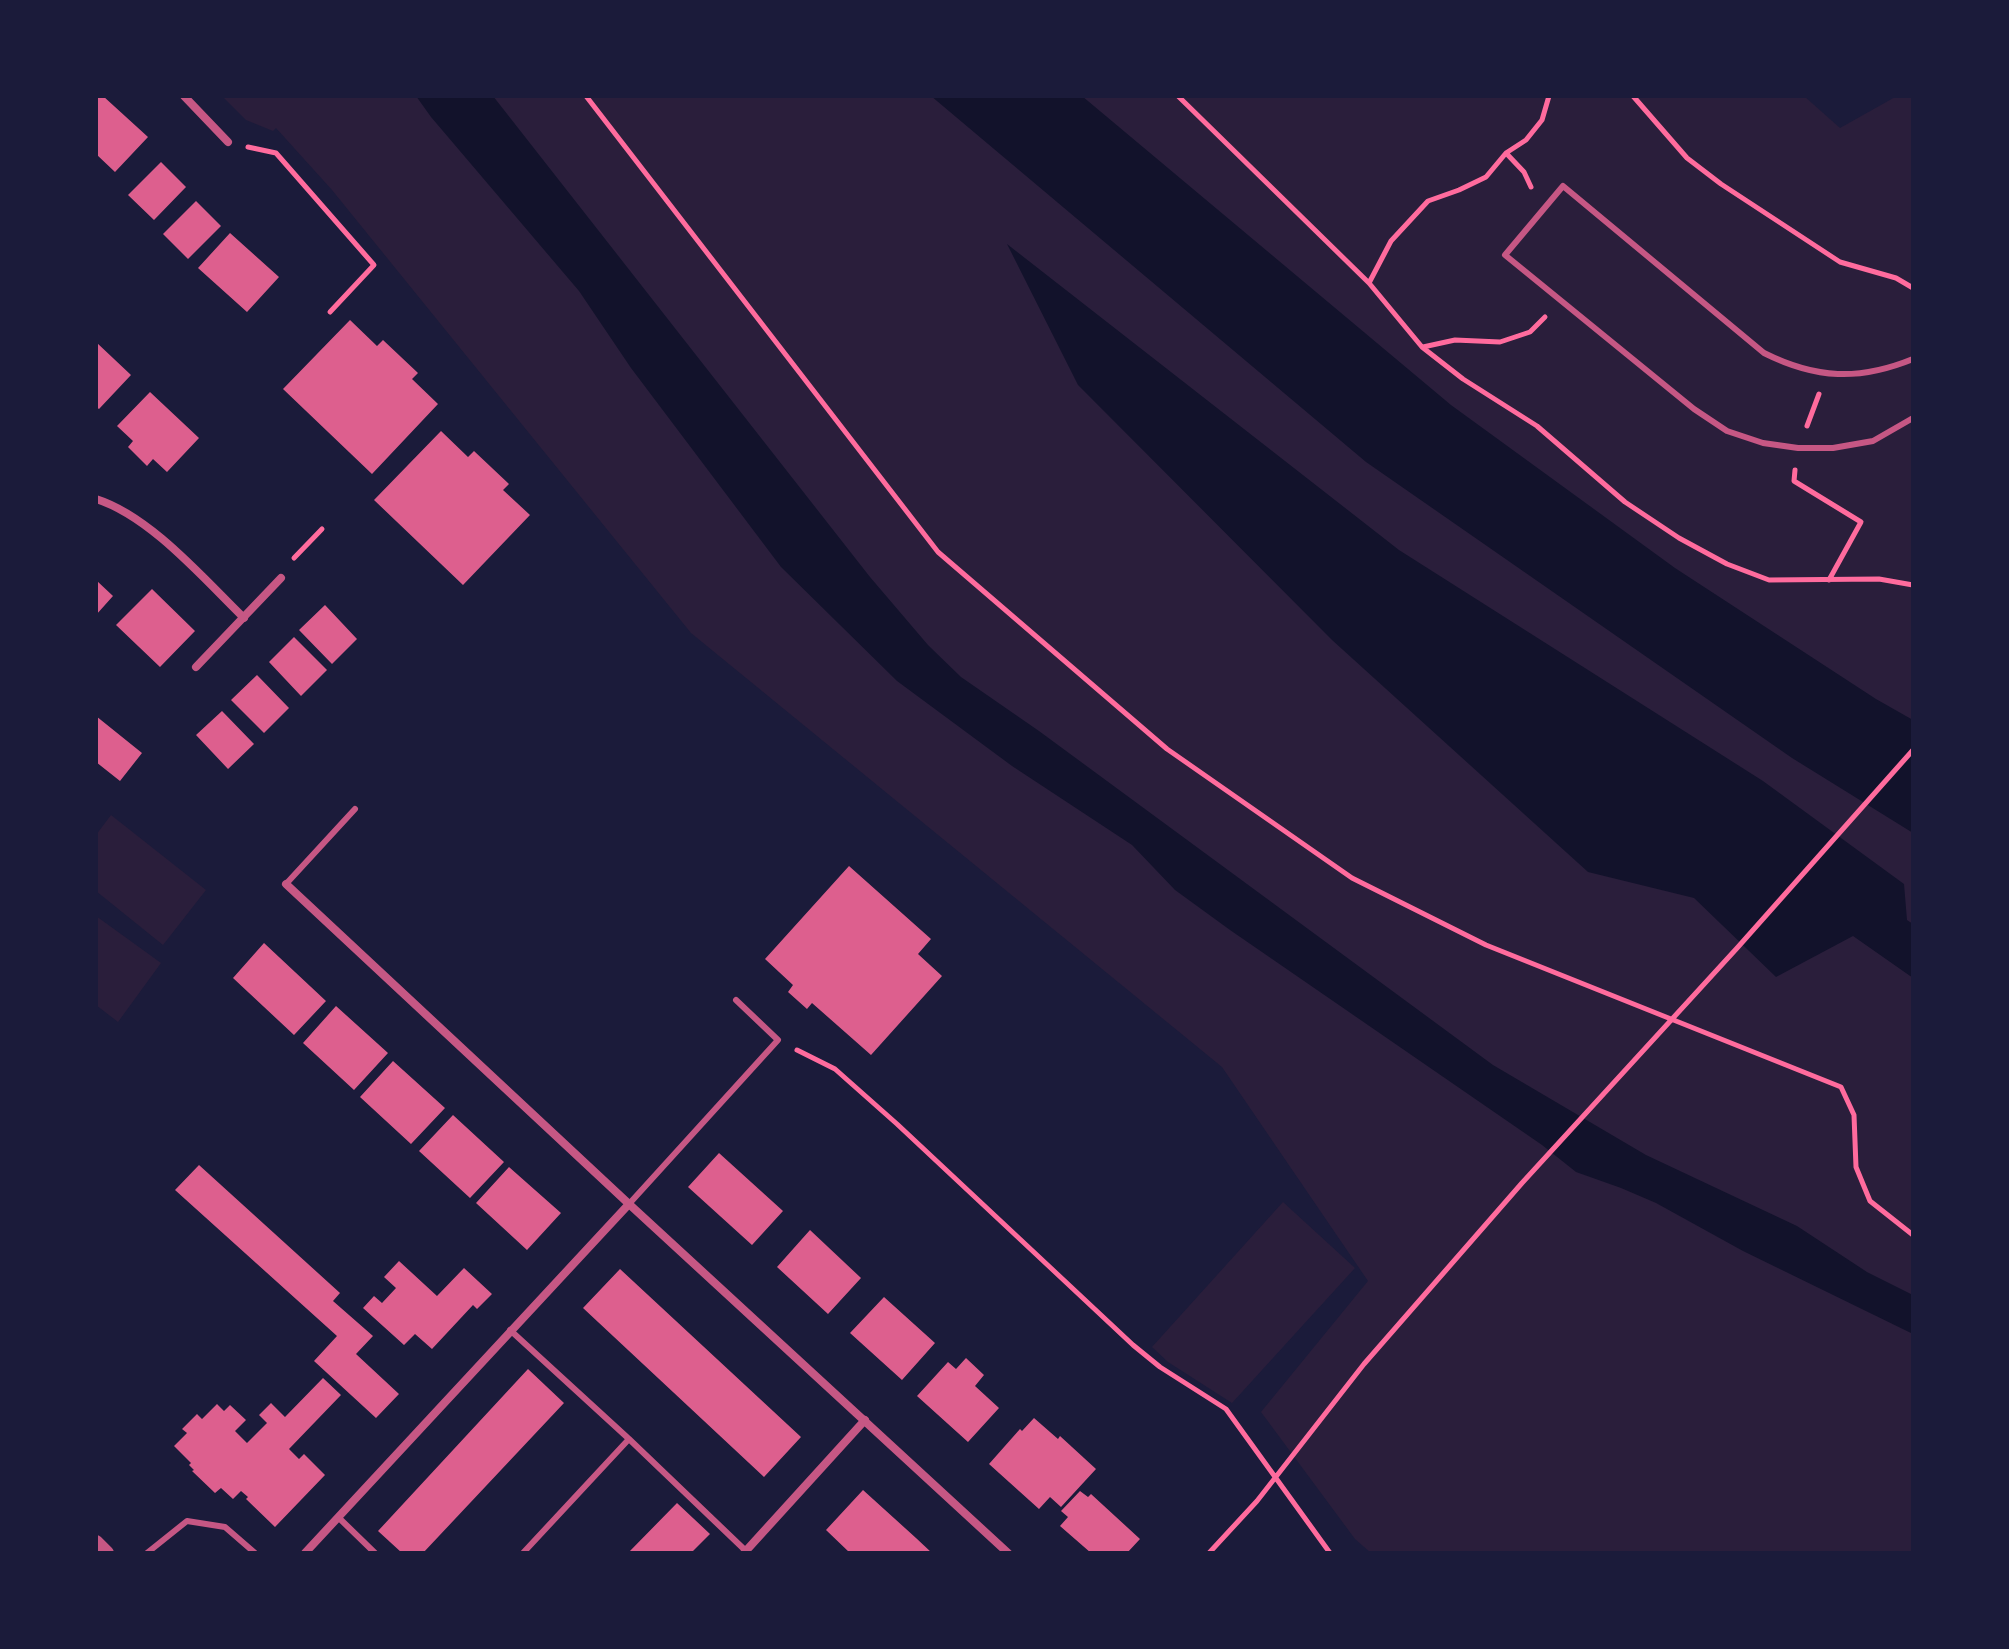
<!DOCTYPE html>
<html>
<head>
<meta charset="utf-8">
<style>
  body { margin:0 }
  #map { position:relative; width:2009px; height:1649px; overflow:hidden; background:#1b1b3a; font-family:Roboto,sans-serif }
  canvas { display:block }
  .frame { position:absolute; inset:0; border:98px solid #1b1b3a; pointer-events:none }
</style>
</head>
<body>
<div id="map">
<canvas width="2009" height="1649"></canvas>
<div class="frame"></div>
</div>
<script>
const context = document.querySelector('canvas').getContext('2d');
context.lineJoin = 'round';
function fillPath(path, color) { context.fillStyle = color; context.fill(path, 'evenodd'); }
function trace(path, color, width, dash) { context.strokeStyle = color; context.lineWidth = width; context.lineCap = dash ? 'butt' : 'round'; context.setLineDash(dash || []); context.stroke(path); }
const green = new Path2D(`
  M 222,96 L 1804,96 L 1840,128 L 1897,96 L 1913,96 L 1913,1553 L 1371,1553 L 1355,1539 L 1261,1412 L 1368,1281 L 1222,1067 L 691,633 L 332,190 L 276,128 L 273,131 L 246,120 Z
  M 111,815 L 206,890 L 163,945 L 96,891 L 96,835 Z
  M 96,916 L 161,963 L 118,1022 L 96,1005 Z
  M 1283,1202 L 1355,1268 L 1232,1403 L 1168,1362 L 1152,1347 Z`);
const water = new Path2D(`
  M 416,96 L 493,96 L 870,577 L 928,645 L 961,677 L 1039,731 L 1493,1065 L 1646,1155 L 1797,1226 L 1867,1272 L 1913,1295 L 1913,1334 L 1743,1251 L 1656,1203 L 1621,1188 L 1576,1172 L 1542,1145 L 1230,930 L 1175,890 L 1132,845 L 1012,766 L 897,681 L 781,567 L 631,368 L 579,291 L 431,117 Z
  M 931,96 L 1082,96 L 1451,405 L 1675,568 L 1876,699 L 1913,720 L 1913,833 L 1792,758 L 1366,462 Z
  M 1007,244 L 1399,550 L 1763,781 L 1904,884 L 1907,920 L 1913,924 L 1913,978 L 1853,936 L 1776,977 L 1694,898 L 1588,872 L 1332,640 L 1078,385 Z`);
const building = new Path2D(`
  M 96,96 L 103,96 L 148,137 L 115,172 L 96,154 Z
  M 161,162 L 186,187 L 154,220 L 128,195 Z
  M 196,201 L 221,226 L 188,259 L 163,234 Z
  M 230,233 L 279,277 L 247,312 L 198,268 Z
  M 350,320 L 377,346 L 383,340 L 418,373 L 412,379 L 438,404 L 372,474 L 283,389 Z
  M 96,342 L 131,375 L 99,409 L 96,407 Z
  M 150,392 L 199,438 L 167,472 L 153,459 L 147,466 L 128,447 L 133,441 L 117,426 Z
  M 441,431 L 468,457 L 474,451 L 509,484 L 503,490 L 530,515 L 463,585 L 374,500 Z
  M 96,580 L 113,596 L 96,615 Z
  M 152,589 L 195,631 L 160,667 L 116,625 Z
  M 325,605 L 357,639 L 332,664 L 299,630 Z
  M 294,637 L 327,670 L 301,696 L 269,662 Z
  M 257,675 L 289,708 L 264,733 L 231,700 Z
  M 222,711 L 254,744 L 228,769 L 196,735 Z
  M 96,716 L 142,753 L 120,781 L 96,762 Z
  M 849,866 L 931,939 L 918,954 L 942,976 L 871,1055 L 812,1003 L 807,1009 L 788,992 L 793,985 L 765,959 Z
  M 264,943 L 326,1001 L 294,1035 L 233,978 Z
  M 336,1006 L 388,1053 L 354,1090 L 303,1043 Z
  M 393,1061 L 445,1108 L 411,1144 L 360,1097 Z
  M 453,1115 L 504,1162 L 470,1198 L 419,1151 Z
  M 719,1153 L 783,1211 L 752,1245 L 688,1187 Z
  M 199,1165 L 340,1293 L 333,1301 L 373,1336 L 356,1354 L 399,1394 L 376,1418 L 314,1361 L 337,1336 L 175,1190 Z
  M 509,1167 L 561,1213 L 527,1250 L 476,1203 Z
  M 810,1230 L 861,1278 L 828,1314 L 777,1267 Z
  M 399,1261 L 437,1296 L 464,1268 L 492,1294 L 477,1309 L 473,1305 L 432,1349 L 415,1334 L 404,1345 L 363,1308 L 374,1296 L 382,1303 L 396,1288 L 384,1277 Z
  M 620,1269 L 801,1437 L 764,1477 L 583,1308 Z
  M 884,1297 L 935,1343 L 902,1380 L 850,1333 Z
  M 966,1358 L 984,1375 L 975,1386 L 999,1408 L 968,1442 L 917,1396 L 948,1362 L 956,1369 Z
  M 528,1369 L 564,1403 L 423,1553 L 402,1553 L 378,1531 Z
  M 323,1378 L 341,1395 L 289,1449 L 299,1459 L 304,1454 L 325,1475 L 275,1527 L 246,1499 L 248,1497 L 241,1491 L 233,1499 L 221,1488 L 215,1493 L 192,1471 L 194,1470 L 189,1465 L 191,1463 L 174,1446 L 187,1433 L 182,1429 L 197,1414 L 202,1419 L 217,1404 L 224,1411 L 230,1405 L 246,1420 L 235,1431 L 247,1443 L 267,1423 L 259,1415 L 271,1403 L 285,1417 Z
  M 1034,1418 L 1058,1439 L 1060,1436 L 1096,1469 L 1061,1507 L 1050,1497 L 1039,1509 L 989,1464 L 1020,1429 L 1022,1431 Z
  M 863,1490 L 916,1538 L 932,1553 L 850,1553 L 826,1530 Z
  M 1080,1491 L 1088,1497 L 1091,1494 L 1140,1539 L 1127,1553 L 1091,1553 L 1060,1526 L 1068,1517 L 1061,1511 Z
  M 677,1503 L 710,1534 L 691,1553 L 628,1553 Z`);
const path = new Path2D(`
  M 586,96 L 938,552 L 1167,749 L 1352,878 L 1486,945 L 1841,1087 L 1854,1115 L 1856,1167 L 1870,1201 L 1913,1235
  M 1178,96 L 1369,283 L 1422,347 L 1463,379 L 1537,426 L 1625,502 L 1679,538 L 1727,564 L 1769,580 L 1879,579 L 1913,585
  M 1633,96 L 1687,158 L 1721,184 L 1840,262 L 1896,278 L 1913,288
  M 248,147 L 276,153 L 374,265 L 330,312
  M 1506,153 L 1524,172 L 1531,187
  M 1369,283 L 1391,241 L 1428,201 L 1459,190 L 1486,177 L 1506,153 L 1526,140 L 1542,120 L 1549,96
  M 1423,347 L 1455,340 L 1500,342 L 1530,332 L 1545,317
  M 1807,426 L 1819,394
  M 1795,470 L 1794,481 L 1861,522 L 1829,580
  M 294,558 L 322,529
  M 797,1050 L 835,1069 L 897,1124 L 1133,1345 L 1160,1367 L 1226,1409 L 1330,1553
  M 1209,1553 L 1257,1501 L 1364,1364 L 1522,1183 L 1738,947 L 1913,750`);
const service = new Path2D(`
  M 1913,359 C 1859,381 1816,379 1764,353 L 1563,186 L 1505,255 L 1694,409 L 1727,431 L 1763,443 L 1798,448 L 1833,448 L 1873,441 L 1913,418
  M 286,884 L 355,809
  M 629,1204 L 778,1040 L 736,1000
  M 510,1330 L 629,1439 L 747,1552
  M 339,1518 L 375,1553
  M 147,1553 L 187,1521 L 225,1527 L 255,1553
  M 523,1553 L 629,1439`);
const minor = new Path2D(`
  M 184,96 L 228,142
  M 96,499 C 150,516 203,578 244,618
  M 196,667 L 281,578
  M 286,884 L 629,1204 L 1008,1553
  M 305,1553 L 629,1204
  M 744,1553 L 865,1420`);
const tertiary = new Path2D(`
  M 96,1542 L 107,1553`);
fillPath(green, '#2a1e3b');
fillPath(water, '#12122b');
fillPath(building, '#dd5f8e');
trace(path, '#ff6b9d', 5);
trace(service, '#c65784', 6);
trace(minor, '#c65784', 8);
trace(tertiary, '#c65784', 14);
</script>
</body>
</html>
